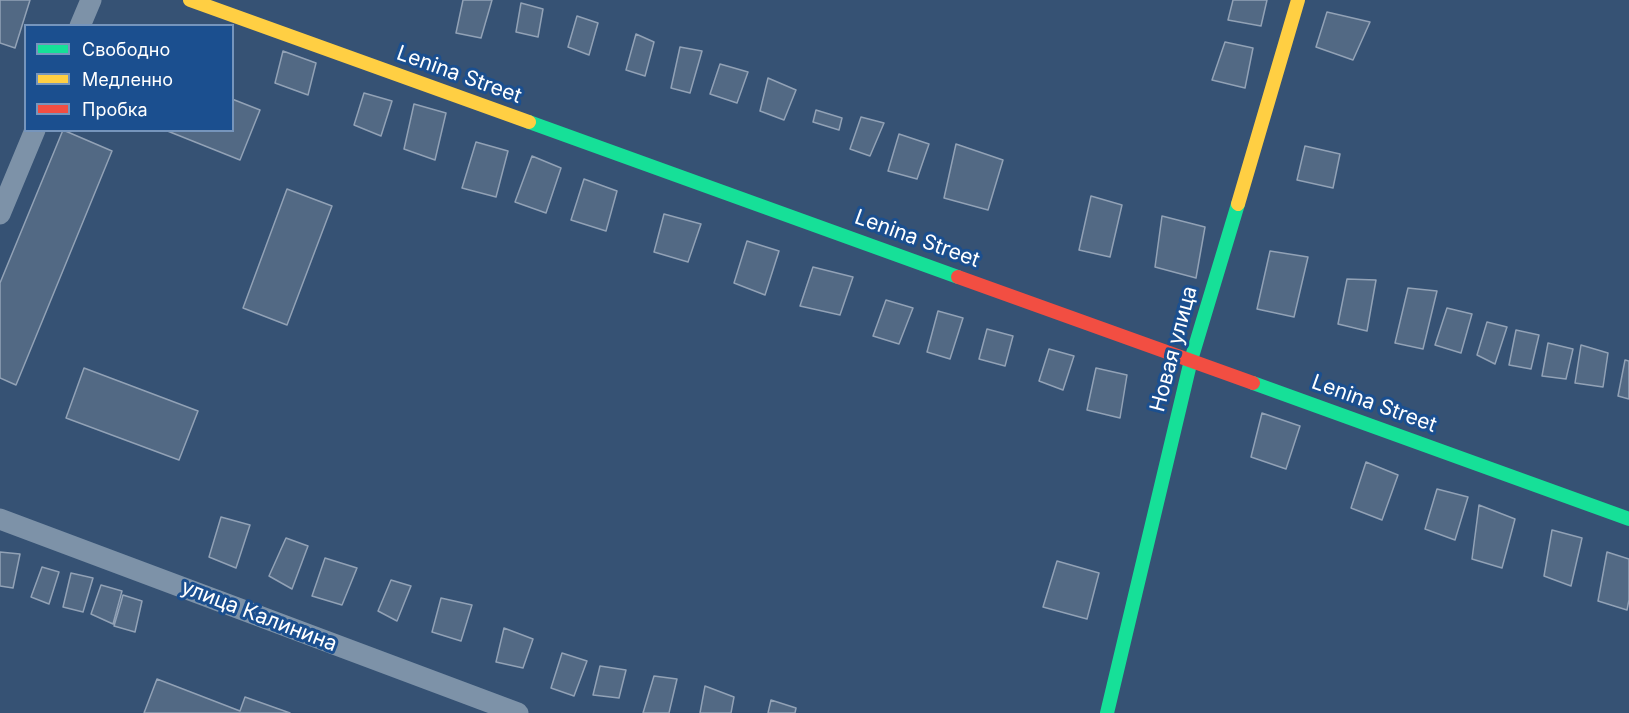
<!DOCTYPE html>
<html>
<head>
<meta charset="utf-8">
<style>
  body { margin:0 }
  #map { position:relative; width:1629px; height:713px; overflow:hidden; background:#365274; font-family:Inter,sans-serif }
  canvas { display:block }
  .legend { position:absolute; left:24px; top:24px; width:210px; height:108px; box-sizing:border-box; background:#1b4f8f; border:2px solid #7695bc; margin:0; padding:8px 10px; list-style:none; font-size:18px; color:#fff }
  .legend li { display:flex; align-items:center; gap:12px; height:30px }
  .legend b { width:30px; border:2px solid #7695bc }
</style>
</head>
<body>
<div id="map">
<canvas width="1629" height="713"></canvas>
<ul class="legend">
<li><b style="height:8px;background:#16e098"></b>Свободно</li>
<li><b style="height:8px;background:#ffcf43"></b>Медленно</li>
<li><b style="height:8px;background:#f24e42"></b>Пробка</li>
</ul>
</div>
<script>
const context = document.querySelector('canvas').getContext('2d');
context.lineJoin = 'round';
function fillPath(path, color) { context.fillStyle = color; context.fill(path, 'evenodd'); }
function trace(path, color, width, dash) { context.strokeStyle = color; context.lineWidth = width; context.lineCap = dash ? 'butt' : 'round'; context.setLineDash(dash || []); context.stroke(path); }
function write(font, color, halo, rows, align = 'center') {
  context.font = font + ' Inter,sans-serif'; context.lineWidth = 6; context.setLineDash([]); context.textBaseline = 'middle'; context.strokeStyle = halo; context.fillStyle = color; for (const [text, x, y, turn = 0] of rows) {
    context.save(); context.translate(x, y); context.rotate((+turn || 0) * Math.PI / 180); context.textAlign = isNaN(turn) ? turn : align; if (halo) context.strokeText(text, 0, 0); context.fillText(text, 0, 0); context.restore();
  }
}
const building = new Path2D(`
  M 0,0 L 30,0 L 15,48 L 0,43 Z
  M 463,0 L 492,0 L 481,38 L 456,33 Z
  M 1233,0 L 1267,0 L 1261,26 L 1228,20 Z
  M 521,3 L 543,9 L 538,37 L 516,32 Z
  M 1327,12 L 1370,22 L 1353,60 L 1316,47 Z
  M 577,16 L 598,23 L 589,55 L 568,47 Z
  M 636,34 L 654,42 L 645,76 L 626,70 Z
  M 1225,42 L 1253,48 L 1245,88 L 1212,80 Z
  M 680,47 L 702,51 L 690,93 L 671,88 Z
  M 283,51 L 316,63 L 308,95 L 275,83 Z
  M 720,64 L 748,72 L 737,103 L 710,94 Z
  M 768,78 L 796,90 L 784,120 L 760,111 Z
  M 364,93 L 392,101 L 381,136 L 354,125 Z
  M 232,99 L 260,110 L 240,160 L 165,130 L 232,130 Z
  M 414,104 L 446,113 L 435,160 L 404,149 Z
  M 816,110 L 842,118 L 839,130 L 813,122 Z
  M 861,117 L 884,123 L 870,156 L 850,149 Z
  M 63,130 L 112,151 L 16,385 L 0,378 L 0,283 Z
  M 899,134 L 929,144 L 917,179 L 888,171 Z
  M 476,142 L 508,151 L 496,197 L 462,188 Z
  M 956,144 L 1003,160 L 988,210 L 944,198 Z
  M 1305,146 L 1340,154 L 1333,188 L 1297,180 Z
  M 532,156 L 561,168 L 546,213 L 515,202 Z
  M 584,179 L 617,191 L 606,231 L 571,220 Z
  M 287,189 L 332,206 L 287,325 L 243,308 Z
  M 1091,196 L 1122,205 L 1110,257 L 1079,250 Z
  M 664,214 L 701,224 L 688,262 L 654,252 Z
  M 1162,216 L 1205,227 L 1196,278 L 1155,267 Z
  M 747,241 L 779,251 L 765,295 L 734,283 Z
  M 1270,251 L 1308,257 L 1294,317 L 1257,309 Z
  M 813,267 L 853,277 L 840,315 L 800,306 Z
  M 1347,279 L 1376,280 L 1367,331 L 1338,324 Z
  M 1408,288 L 1437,291 L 1423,349 L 1395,343 Z
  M 886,300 L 913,308 L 899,344 L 873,336 Z
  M 1447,308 L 1472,314 L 1461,353 L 1435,345 Z
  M 938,311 L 963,318 L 950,359 L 927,352 Z
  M 1487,322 L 1507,327 L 1495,364 L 1477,355 Z
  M 987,329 L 1013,336 L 1005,366 L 979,359 Z
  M 1516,330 L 1539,335 L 1531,369 L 1509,365 Z
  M 1548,343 L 1573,349 L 1566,379 L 1542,376 Z
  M 1581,345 L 1608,353 L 1603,387 L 1575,383 Z
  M 1049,349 L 1074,356 L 1063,390 L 1039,381 Z
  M 1625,360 L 1629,361 L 1629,399 L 1618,396 Z
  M 84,368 L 198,411 L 179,460 L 66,418 Z
  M 1096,368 L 1127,375 L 1120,418 L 1087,410 Z
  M 1262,413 L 1300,426 L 1286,469 L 1251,457 Z
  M 1366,462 L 1398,475 L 1382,520 L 1351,508 Z
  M 1437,489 L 1468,497 L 1455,540 L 1425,529 Z
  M 1479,505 L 1515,519 L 1502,568 L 1472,559 Z
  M 221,517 L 250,525 L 236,568 L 209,557 Z
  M 1552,530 L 1582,538 L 1571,586 L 1544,576 Z
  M 286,538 L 308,546 L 292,589 L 269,576 Z
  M 0,552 L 20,554 L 13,588 L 0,586 Z
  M 1607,552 L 1629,559 L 1629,600 L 1627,610 L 1598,601 Z
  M 325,558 L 357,568 L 342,605 L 312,596 Z
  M 1057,561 L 1099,573 L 1087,619 L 1043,607 Z
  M 42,567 L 59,572 L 49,604 L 31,597 Z
  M 71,573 L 93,578 L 83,612 L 63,607 Z
  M 391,580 L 411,586 L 397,621 L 378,611 Z
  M 101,585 L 122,591 L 113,624 L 91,614 Z
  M 123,595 L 142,601 L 135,632 L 114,626 Z
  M 441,598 L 472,605 L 461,641 L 432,632 Z
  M 504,628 L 533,639 L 523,668 L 496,662 Z
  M 562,653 L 587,661 L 574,696 L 551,688 Z
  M 600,666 L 626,670 L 619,698 L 593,695 Z
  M 654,676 L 677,679 L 669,713 L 643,713 Z
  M 157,679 L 240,711 L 245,697 L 290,713 L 144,713 Z
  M 705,686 L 734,697 L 731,713 L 700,713 Z
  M 771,700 L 796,708 L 795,713 L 768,713 Z`);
const street = new Path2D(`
  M 80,26 L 91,0
  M 0,214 L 35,130
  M 0,519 L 518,713`);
const fast = new Path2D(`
  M 529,122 L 958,277
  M 1253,383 L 1629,519
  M 1107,713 L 1191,360 L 1238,204`);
const slow = new Path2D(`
  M 190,0 L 529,122
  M 1238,204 L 1298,0`);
const jam = new Path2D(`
  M 958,277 L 1253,383`);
const streetNames = [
  ["Lenina Street",459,75,20],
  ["Lenina Street",917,239,20],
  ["Новая улица",1174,349,-75],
  ["Lenina Street",1374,404,20],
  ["улица Калинина",259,616,21]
];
fillPath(building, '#526984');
trace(building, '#92a2b6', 1.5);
trace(street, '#7d92a8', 21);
trace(fast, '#16e098', 14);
trace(slow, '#ffcf43', 14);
trace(jam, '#f24e42', 14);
write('21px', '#fff', '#1b4f8f', streetNames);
</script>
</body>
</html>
